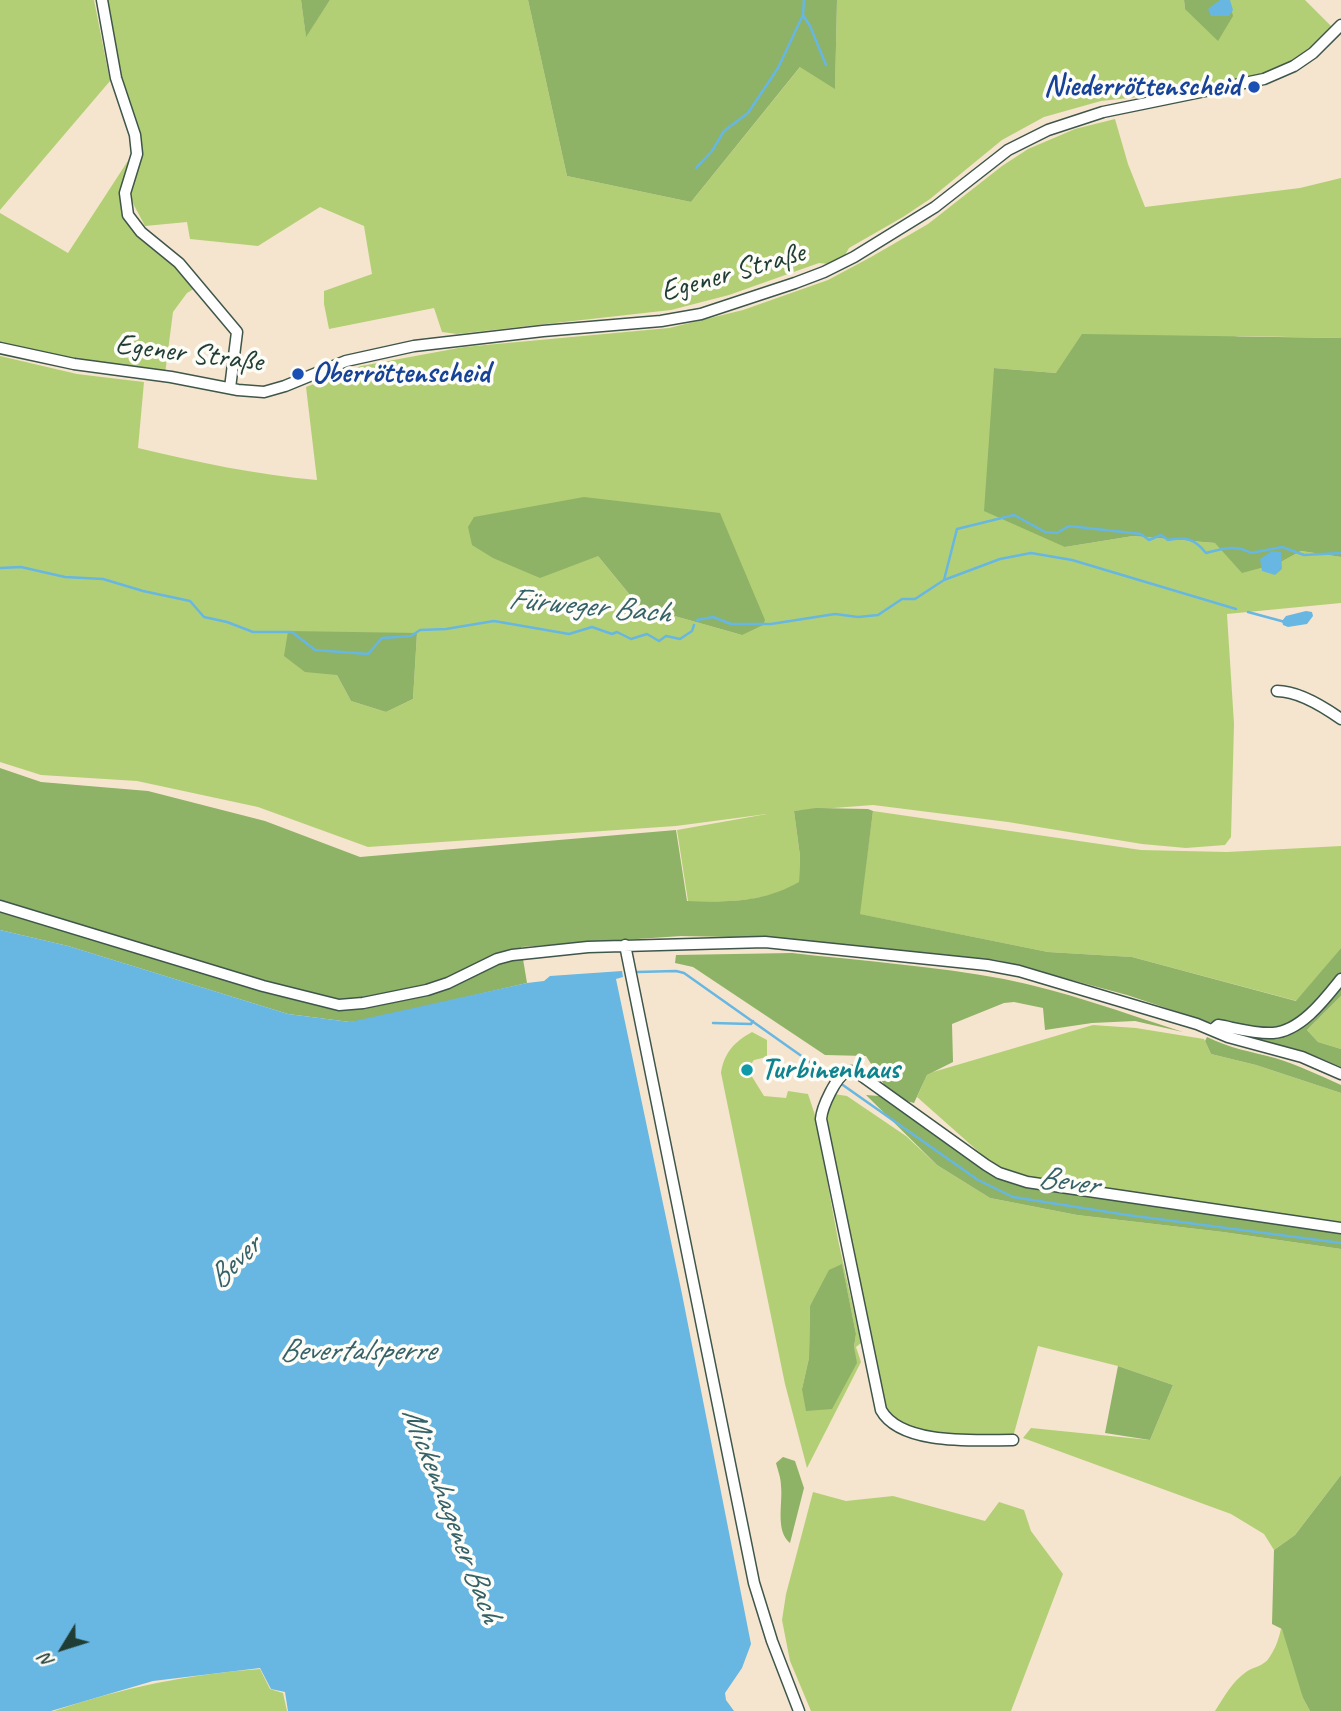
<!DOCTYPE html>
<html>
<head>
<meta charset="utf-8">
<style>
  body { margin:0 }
  #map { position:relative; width:1341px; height:1711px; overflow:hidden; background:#f5e5ce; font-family:Caveat,sans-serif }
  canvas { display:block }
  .north { position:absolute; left:28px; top:1613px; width:70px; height:70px; -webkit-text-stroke:5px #fdfcf7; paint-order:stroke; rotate:232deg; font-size:19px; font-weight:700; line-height:28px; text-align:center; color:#1f3d34 }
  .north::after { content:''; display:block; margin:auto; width:24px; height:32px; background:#1f3d34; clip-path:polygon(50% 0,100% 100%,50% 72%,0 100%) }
</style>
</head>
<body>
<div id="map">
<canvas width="1341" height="1711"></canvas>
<div class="north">N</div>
</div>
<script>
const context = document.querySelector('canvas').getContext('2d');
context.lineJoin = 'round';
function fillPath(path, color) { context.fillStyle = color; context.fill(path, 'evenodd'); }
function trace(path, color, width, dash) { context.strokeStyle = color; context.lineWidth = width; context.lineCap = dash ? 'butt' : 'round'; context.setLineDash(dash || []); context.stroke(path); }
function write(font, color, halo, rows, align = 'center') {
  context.font = font + ' Caveat,sans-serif'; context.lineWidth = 7; context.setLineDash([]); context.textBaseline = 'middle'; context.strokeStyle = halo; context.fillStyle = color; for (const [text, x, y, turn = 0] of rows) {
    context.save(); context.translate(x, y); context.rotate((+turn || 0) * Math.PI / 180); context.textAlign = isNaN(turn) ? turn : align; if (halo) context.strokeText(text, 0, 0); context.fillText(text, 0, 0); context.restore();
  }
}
const green = new Path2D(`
  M 0,0 L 94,0 L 110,81 L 0,210 Z
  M 106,0 L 301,0 L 306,36 L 330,0 L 528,0 L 567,176 L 691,202 L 801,66 L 835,88 L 837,0 L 1184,0 L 1185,9 L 1229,0 L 1305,0 L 1336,31 L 1281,72 L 1166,94 L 1101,101 L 1044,117 L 1002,140 L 930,199 L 903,217 L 849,248 L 839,265 L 819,263 L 729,295 L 671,310 L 457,334 L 442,332 L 434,308 L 329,329 L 324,304 L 324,291 L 372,274 L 364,226 L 320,207 L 258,246 L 190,239 L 187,222 L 145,226 L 128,194 L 142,151 L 135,118 L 121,83 Z
  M 1115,119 L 1128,164 L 1145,207 L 1300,188 L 1341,178 L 1341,338 L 1239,336 L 1056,373 L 994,368 L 1065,547 L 1133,536 L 1215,543 L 1279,563 L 1301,551 L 1341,557 L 1341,603 L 1227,614 L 1234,724 L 1231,837 L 1225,845 L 1186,848 L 1142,844 L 1008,822 L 873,805 L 794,811 L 800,856 L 799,883 C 762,903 729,902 688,901 L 677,830 L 767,814 L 676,826 L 368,847 L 258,807 L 137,781 L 41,775 L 0,762 L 0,356 L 77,374 L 144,382 L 138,448 C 198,462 256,475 317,480 L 306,387 L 361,366 L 464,347 L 669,328 L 743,310 L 828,280 L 871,257 L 928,224 L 1002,166 L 1028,149 L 1075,129 ZM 598,556 L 742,635 L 639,606 ZM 417,633 L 413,699 L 386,712 L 351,701 L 337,675 Z
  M 135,150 L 122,194 L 126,221 L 144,242 L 171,261 L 197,287 L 187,293 L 173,312 L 165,374 L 74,361 L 0,345 L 0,213 L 68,253 Z
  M 873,811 L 1141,850 L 1227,852 L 1341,846 L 1341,948 L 1297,1001 L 1132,957 L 1048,952 L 859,914 Z
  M 1341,996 L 1341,1049 L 1318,1042 L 1307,1030 Z
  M 1093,1025 L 1136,1028 L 1204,1039 L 1211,1054 L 1256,1065 L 1341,1093 L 1341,1224 L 1028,1176 L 1002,1168 L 988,1160 L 917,1097 L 927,1075 L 933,1072 Z
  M 752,1032 L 767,1040 L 767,1057 L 754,1060 L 751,1064 L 741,1064 L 741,1075 L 751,1075 L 764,1096 L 786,1098 L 788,1091 L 808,1094 L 815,1115 L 838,1240 L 861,1343 L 856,1347 L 861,1362 L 807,1468 L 785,1384 L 721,1073 C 724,1053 734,1042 752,1032 ZM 842,1265 L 856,1334 L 854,1347 L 802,1389 L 809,1358 L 810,1306 Z
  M 834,1094 L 847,1096 L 906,1136 L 937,1165 L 990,1198 L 1077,1215 L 1223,1232 L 1341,1249 L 1341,1475 L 1295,1535 L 1274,1550 L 1264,1534 L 1231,1514 L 1023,1438 L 1031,1428 L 1150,1440 L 1173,1385 L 1118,1366 L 1038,1346 L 1013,1437 L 932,1434 L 893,1421 L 881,1404 L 823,1123 Z
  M 813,1492 L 846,1501 L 893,1496 L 985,1521 L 999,1502 L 1024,1510 L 1031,1531 L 1063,1574 L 1011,1711 L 811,1711 L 790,1661 L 782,1620 L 786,1594 Z
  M 1284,1556 L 1303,1698 L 1310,1711 L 1215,1711 C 1224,1697 1232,1682 1246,1672 C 1253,1667 1264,1666 1269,1658 C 1289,1630 1283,1588 1284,1556 Z
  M 260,1669 L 270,1689 L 283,1693 L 287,1711 L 54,1711 C 121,1688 189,1674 260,1669 Z`);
const forest = new Path2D(`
  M 301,0 L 330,0 L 306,37 Z
  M 528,0 L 837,0 L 835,89 L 800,67 L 691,202 L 567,176 Z
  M 1184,0 L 1229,0 L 1233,16 L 1218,41 L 1185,9 Z
  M 1082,334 L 1341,338 L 1341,557 L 1301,551 L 1279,563 L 1242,573 L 1215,543 L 1133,536 L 1065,547 L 984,511 L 994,368 L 1056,373 Z
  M 584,497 L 720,513 L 765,620 L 763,625 L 742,635 L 639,606 L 598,556 L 540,578 L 493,558 L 472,545 L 468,527 L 474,517 Z
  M 288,631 L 417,633 L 413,699 L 386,712 L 351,701 L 337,675 L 305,672 L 284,656 Z
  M 0,768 L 41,782 L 148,791 L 265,821 L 360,857 L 676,830 L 687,901 C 728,902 762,903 799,882 L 800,856 L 794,811 L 816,808 L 868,809 L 873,811 L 860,914 L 1048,952 L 1132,957 L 1296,1001 L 1341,948 L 1341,973 L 1325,996 L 1301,1018 L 1273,1030 L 1208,1022 L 1127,995 L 997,960 L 780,938 L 681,936 L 521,947 L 527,983 L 361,1021 L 350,1022 L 288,1014 L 68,946 L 0,930 Z
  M 792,953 C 863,961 934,966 1004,979 C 1065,991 1124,1013 1183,1032 L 1135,1021 L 1092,1023 L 1045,1030 L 1043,1008 L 1014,1002 L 1004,1003 L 952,1024 L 953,1062 L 927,1075 L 914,1103 L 895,1098 L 999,1173 L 1341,1228 L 1341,1249 L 1223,1232 L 1077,1215 L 990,1198 L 937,1165 L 866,1095 L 892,1097 L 866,1056 L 825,1055 L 693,967 L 675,963 L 676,955 Z
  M 1341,986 L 1341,996 L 1307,1030 L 1318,1042 L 1341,1049 L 1341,1067 L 1306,1052 L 1233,1033 L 1233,1031 L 1273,1037 Z
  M 1207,1037 C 1229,1048 1252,1052 1275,1058 C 1298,1065 1319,1075 1341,1085 L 1341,1093 L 1256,1065 L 1211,1054 L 1205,1041 Z
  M 842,1264 L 856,1334 L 854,1347 L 857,1363 L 832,1409 L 806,1411 L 802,1389 L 809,1358 L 810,1306 L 829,1270 Z
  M 1118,1366 L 1173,1385 L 1150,1440 L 1105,1433 Z
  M 783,1457 L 795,1461 L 804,1488 L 790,1543 C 775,1531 783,1503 781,1486 C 781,1478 778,1471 776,1463 Z
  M 1341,1475 L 1341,1711 L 1310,1711 L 1303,1698 L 1282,1629 L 1272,1624 L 1274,1550 L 1295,1535 Z`);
const water = new Path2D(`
  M 1220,0 L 1230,0 L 1233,10 L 1229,16 L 1211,16 L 1208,9 Z
  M 1272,551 L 1281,552 L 1282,569 L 1275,575 L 1262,571 L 1260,559 Z
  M 1306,611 L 1312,612 L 1313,616 L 1307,624 L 1288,627 L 1283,625 L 1282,621 L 1286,616 Z
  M 0,930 L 68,946 L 288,1014 L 350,1022 L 527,983 L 544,981 L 550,976 L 622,971 L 623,977 L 616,979 L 682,1294 L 751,1644 L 742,1668 L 725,1693 L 726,1700 L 734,1711 L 288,1711 L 285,1692 L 271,1689 L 260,1668 L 153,1681 L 51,1711 L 0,1711 Z`);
const stream = new Path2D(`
  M 803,15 L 810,26 L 826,65
  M 696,168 L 712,151 L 724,131 L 748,113 L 778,68 L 803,15 L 804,0
  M 0,568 L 21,567 L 65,577 L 103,579 L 143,591 L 190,601 L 204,617 L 227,622 L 253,632 L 292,632 L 315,650 L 368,654 L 382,638 L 411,636 L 420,630 L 446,629 L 494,621 L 569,634 L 592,627 L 612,634 L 617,632 L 631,639 L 647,634 L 659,641 L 666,636 L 680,639 L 692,631 L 694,625
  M 944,580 L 1000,559 L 1031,553 L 1072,560 L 1236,609
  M 1248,612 L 1285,622
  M 697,620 L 713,617 L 731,624 L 771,624 L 835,614 L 858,617 L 878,615 L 902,599 L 915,599 L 944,580 L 957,529 L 1014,515 L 1045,532 L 1057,533 L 1069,526 L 1141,534 L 1149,540 L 1161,535 L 1168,540 C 1185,536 1195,539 1206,553 C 1222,549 1236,544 1251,553 L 1282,547 L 1304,555 L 1341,553
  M 637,972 L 676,971 L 684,973 L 834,1079
  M 713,1023 L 751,1024 L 753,1021
  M 785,1072 L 825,1072
  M 840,1083 L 978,1180 L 1013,1197 L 1127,1215 L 1341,1243`);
const minor = new Path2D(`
  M 102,0 L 116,78 L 135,135 L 137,154 L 125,193 L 128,215 L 141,232 L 179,263 L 237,332 L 230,388
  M 0,348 L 74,364 L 171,377 L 238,390 L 264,392 L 285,386 L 346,361 L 414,346 L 543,331 L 661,321 L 701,314 L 795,283 L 824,272 L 854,257 L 935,207 L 1008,150 L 1048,130 L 1103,112 L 1264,79 L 1294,66 L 1313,53 L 1341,25
  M 1277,691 C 1299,691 1324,707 1341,719
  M 0,906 L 263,986 L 339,1005 L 363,1003 L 427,990 L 448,983 L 497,959 L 512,955 L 588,947 L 765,942 L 987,965 L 1019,971 L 1197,1024 L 1228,1037 L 1302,1057 L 1341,1074
  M 625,945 L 754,1583 L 772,1641 L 799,1711
  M 1212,1030 L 1218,1025 C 1235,1028 1256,1034 1273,1033 C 1301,1031 1325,999 1341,979
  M 1013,1440 C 977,1440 901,1446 881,1410 L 821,1119 C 822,1107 836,1076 847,1072 C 852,1070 854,1072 859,1074 L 986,1165 L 999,1173 L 1027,1182 L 1341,1228`);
const markers = [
  [1254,87,7,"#1a4fb4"],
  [298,374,7,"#1a4fb4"],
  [747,1070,7,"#0f9aa8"]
];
const transitNames = [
  ["Niederröttenscheid",1240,87],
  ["Oberröttenscheid",312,374,"left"]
];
const streetNames = [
  ["Egener Straße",733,273,-16],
  ["Egener Straße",189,354,7]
];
const cultureNames = [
  ["Turbinenhaus",761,1070]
];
const waterNames = [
  ["Fürweger Bach",589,607,5],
  ["Bever",1068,1182,8],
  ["Bever",235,1263,-45],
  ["Bevertalsperre",357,1352],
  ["Mickenhagener Bach",451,1515,69]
];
fillPath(green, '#b3cf75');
fillPath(forest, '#8eb266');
fillPath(water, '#67b7e2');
trace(stream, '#67b7e2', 2.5);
trace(minor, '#3f564b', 13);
trace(minor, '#fff', 10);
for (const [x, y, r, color] of markers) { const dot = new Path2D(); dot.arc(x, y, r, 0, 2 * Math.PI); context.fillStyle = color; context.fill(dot); trace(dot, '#fdfcf7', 2.5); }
write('bold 30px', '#164399', '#fdfcf7', transitNames, 'right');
write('30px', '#1f3d34', '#fdfcf7', streetNames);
write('bold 30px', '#0d838f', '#fdfcf7', cultureNames, 'left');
write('italic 32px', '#356268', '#fdfcf7', waterNames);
</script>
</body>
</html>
